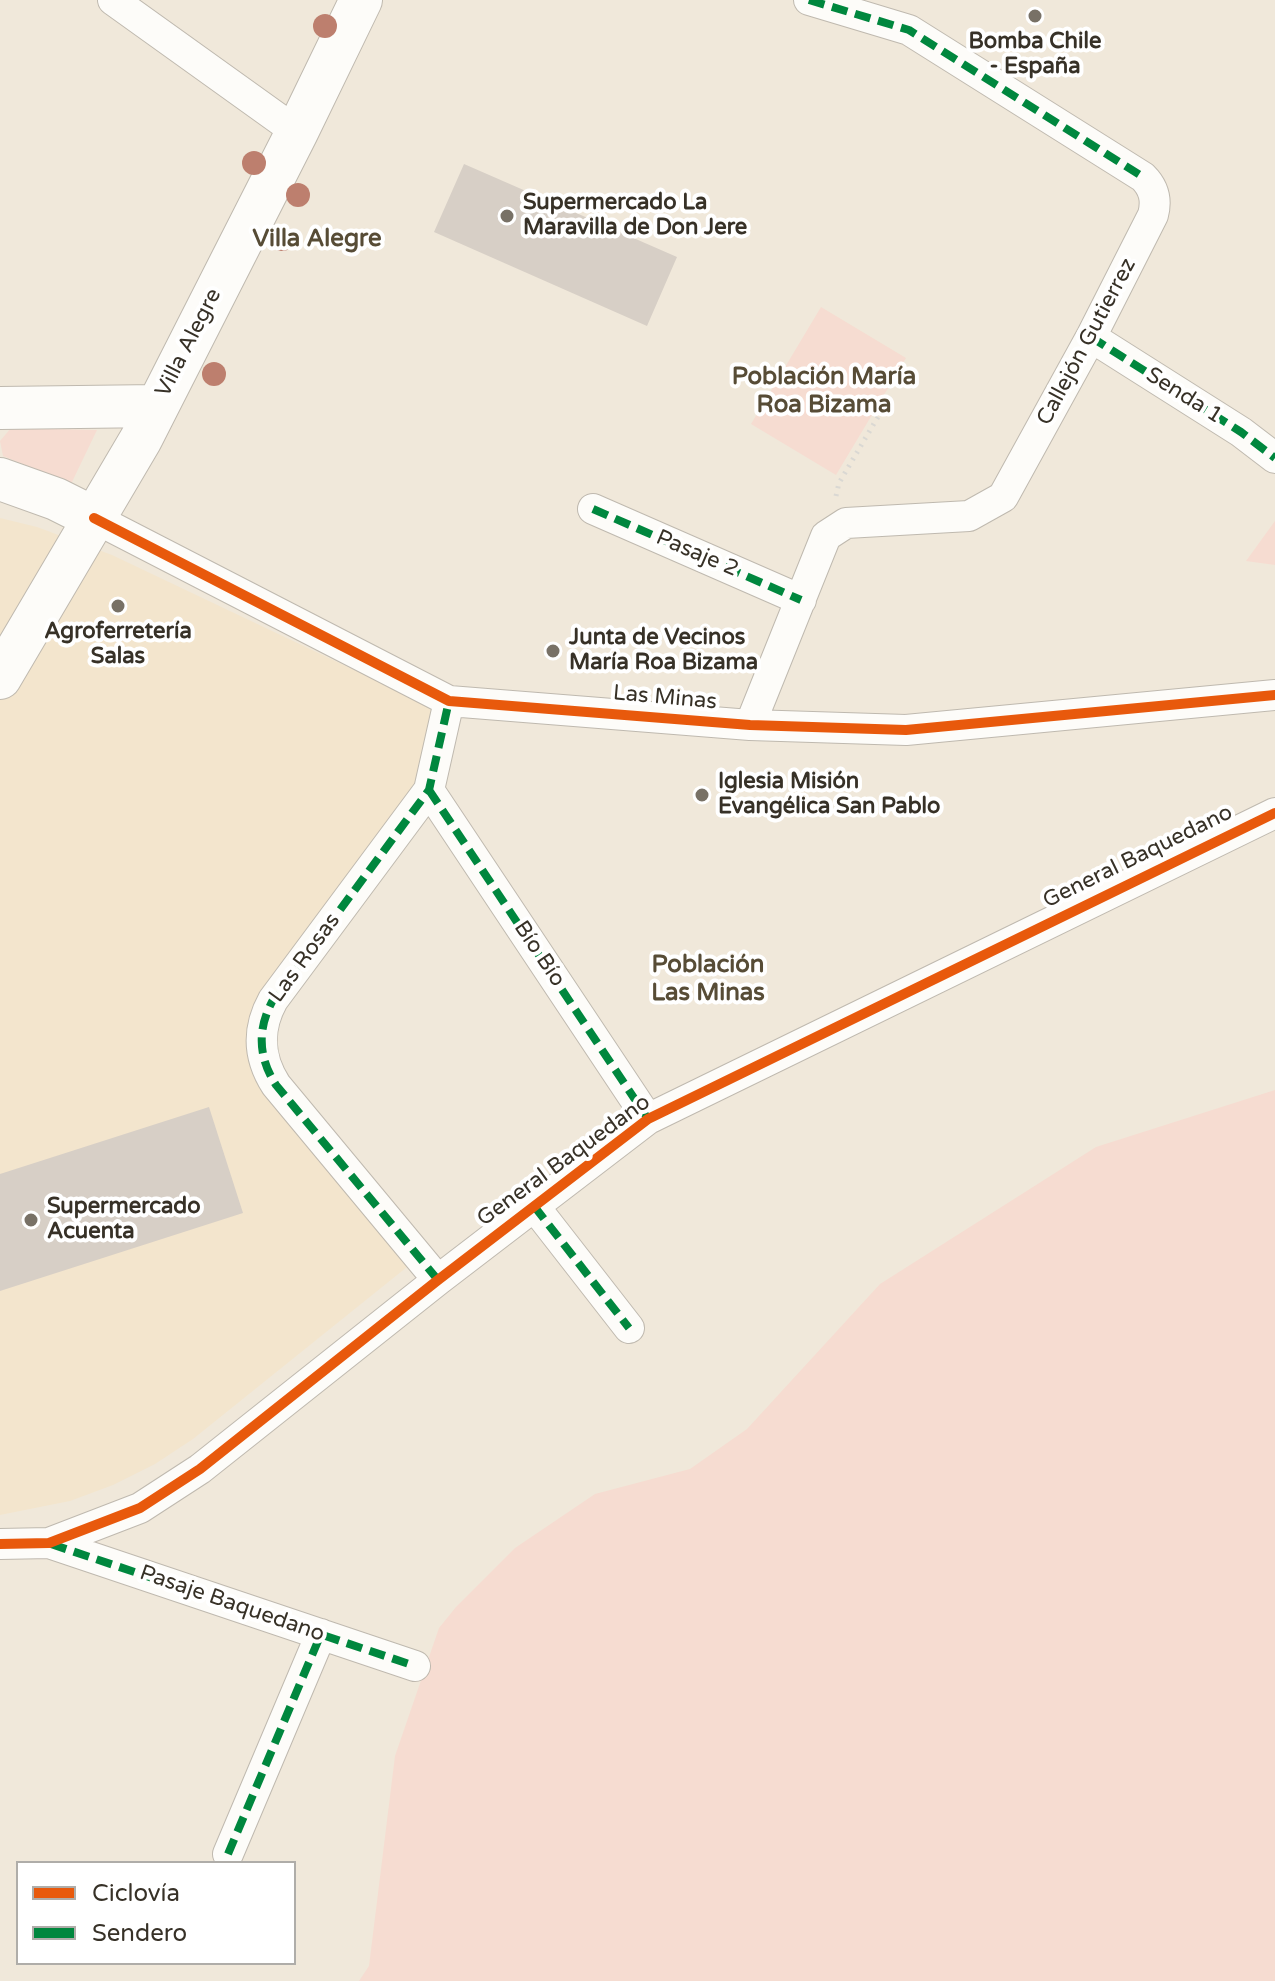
<!DOCTYPE html>
<html>
<head>
<meta charset="utf-8">
<style>
  body { margin:0 }
  #map { position:relative; width:1275px; height:1981px; overflow:hidden; background:#f0e8da; font-family:"Varela Round",sans-serif }
  canvas { display:block }
  .legend { position:absolute; left:16px; top:1861px; width:280px; height:104px; box-sizing:border-box; background:#fff; border:2px solid #afada9; margin:0; padding:10px 14px; list-style:none; font-size:24px; color:#373127 }
  .legend li { display:flex; align-items:center; gap:16px; height:40px }
  .legend b { width:40px; border:2px solid #afada9 }
</style>
</head>
<body>
<div id="map">
<canvas width="1275" height="1981"></canvas>
<ul class="legend">
<li><b style="height:10px;background:#e8590c"></b>Ciclovía</li>
<li><b style="height:10px;background:#00873e"></b>Sendero</li>
</ul>
</div>
<script>
const context = document.querySelector('canvas').getContext('2d');
context.lineJoin = 'round';
function fillPath(path, color) { context.fillStyle = color; context.fill(path, 'evenodd'); }
function trace(path, color, width, dash) { context.strokeStyle = color; context.lineWidth = width; context.lineCap = dash ? 'butt' : 'round'; context.setLineDash(dash || []); context.stroke(path); }
function write(font, color, halo, rows, align = 'center') {
  context.font = font + ' "Varela Round",sans-serif'; context.lineWidth = 8; context.setLineDash([]); context.textBaseline = 'middle'; context.strokeStyle = halo; context.fillStyle = color; for (const [text, x, y, turn = 0] of rows) {
    context.save(); context.translate(x, y); context.rotate((+turn || 0) * Math.PI / 180); context.textAlign = isNaN(turn) ? turn : align; if (halo) context.strokeText(text, 0, 0); context.fillText(text, 0, 0); context.restore();
  }
}
const built = new Path2D(`
  M 0,518 L 37,527 L 112,555 L 432,707 L 419,783 L 253,1025 L 412,1263 L 193,1439 L 155,1464 L 113,1485 L 70,1501 L 0,1515 Z`);
const green = new Path2D(`
  M 821,307 L 906,358 L 836,475 L 751,424 Z
  M 11,428 L 97,430 L 71,484 L 3,456 L 0,441 Z
  M 1275,521 L 1275,565 L 1246,561 Z
  M 1275,1090 L 1275,1981 L 359,1981 L 369,1966 L 395,1756 L 439,1628 L 456,1607 L 515,1548 L 595,1494 L 690,1469 L 747,1429 L 880,1284 L 1096,1147 Z`);
const building = new Path2D(`
  M 464,164 L 677,257 L 647,326 L 434,232 Z
  M 209,1107 L 243,1213 L 0,1291 L 0,1174 Z`);
const path = new Path2D(`
  M 836,496 L 839,483 L 892,393`);
const street = new Path2D(`
  M 113,0 L 297,132
  M 1091,337 L 1241,432 L 1275,458
  M 593,509 L 801,600
  M 94,518 L 449,701 L 750,725 L 906,730 L 1275,695
  M 750,725 L 826,536 L 846,523 L 969,516 L 1003,497 L 1091,337 L 1153,215 C 1157,200 1154,188 1143,177 L 909,30 L 809,0
  M 429,790 L 648,1119
  M 534,1206 L 629,1328
  M 438,1280 L 276,1085 C 258,1057 257,1029 273,1000 L 429,790 L 449,701
  M 49,1543 L 415,1666
  M 0,1544 L 49,1543 L 140,1508 L 200,1469 L 438,1280 L 648,1119 L 1275,813
  M 228,1854 L 321,1634`);
const secondary = new Path2D(`
  M 0,408 L 157,406
  M 0,479 L 56,499 L 94,518
  M 0,678 L 141,439 L 297,132 L 361,0`);
const quiet = new Path2D(`
  M 809,0 L 909,30 L 1143,177
  M 1091,337 L 1241,432 L 1275,458
  M 593,509 L 801,600
  M 429,790 L 648,1119
  M 534,1206 L 629,1328
  M 438,1280 L 276,1085 C 258,1057 257,1029 273,1000 L 429,790 L 449,701
  M 51,1544 L 415,1666
  M 228,1854 L 321,1634`);
const cycleway = new Path2D(`
  M 94,518 L 449,701 L 750,725 L 906,730 L 1275,695
  M 0,1544 L 49,1543 L 140,1508 L 200,1469 L 438,1280 L 648,1119 L 1275,813`);
const trees = [
  [325,26],
  [254,163],
  [298,195],
  [282,239],
  [214,374]
];
const markers = [
  [1035,16,8,"#787166"],
  [507,216,8,"#787166"],
  [118,606,8,"#787166"],
  [553,651,8,"#787166"],
  [702,795,8,"#787166"],
  [31,1220,8,"#787166"]
];
const poiNames = [
  ["Bomba Chile",1035,42,"center"],
  ["- España",1035,67,"center"],
  ["Supermercado La",523,203],
  ["Maravilla de Don Jere",523,228],
  ["Agroferretería",118,632,"center"],
  ["Salas",118,657,"center"],
  ["Junta de Vecinos",569,638],
  ["María Roa Bizama",569,663],
  ["Iglesia Misión",718,782],
  ["Evangélica San Pablo",718,807],
  ["Supermercado",47,1207],
  ["Acuenta",47,1232]
];
const streetNames = [
  ["Callejón Gutierrez",1087,342,-62],
  ["Villa Alegre",189,343,-63],
  ["Senda 1",1184,396,32],
  ["Pasaje 2",697,554,23],
  ["Las Minas",665,698,5],
  ["General Baquedano",1138,857,-26],
  ["Bío Bío",539,954,56],
  ["Las Rosas",305,958,-54],
  ["General Baquedano",564,1161,-36],
  ["Pasaje Baquedano",232,1604,19]
];
const neighbourhoodNames = [
  ["Villa Alegre",317,240],
  ["Población María",824,378],
  ["Roa Bizama",824,406],
  ["Población",708,966],
  ["Las Minas",708,994]
];
fillPath(built, '#f3e5cd');
fillPath(green, '#f6dcd1');
fillPath(building, '#d7cfc6');
trace(street, '#bfb9af', 32);
trace(secondary, '#bfb9af', 44);
trace(path, '#dad8d3', 5, [2, 6]);
trace(street, '#fdfcf9', 30);
trace(secondary, '#fdfcf9', 42);
trace(quiet, '#00873e', 8, [16, 8]);
trace(cycleway, '#e8590c', 10);
context.fillStyle = '#bd7f6e';
for (const [x, y] of trees) { context.beginPath(); context.arc(x, y, 12, 0, 2 * Math.PI); context.fill(); }
for (const [x, y, r, color] of markers) { const dot = new Path2D(); dot.arc(x, y, r, 0, 2 * Math.PI); context.fillStyle = color; context.fill(dot); trace(dot, '#fff', 3); }
write('bold 22px', '#373127', '#fff', poiNames, 'left');
write('22px', '#373127', '#fff', streetNames);
write('bold 24px', '#574c36', '#fff', neighbourhoodNames);
</script>
</body>
</html>
